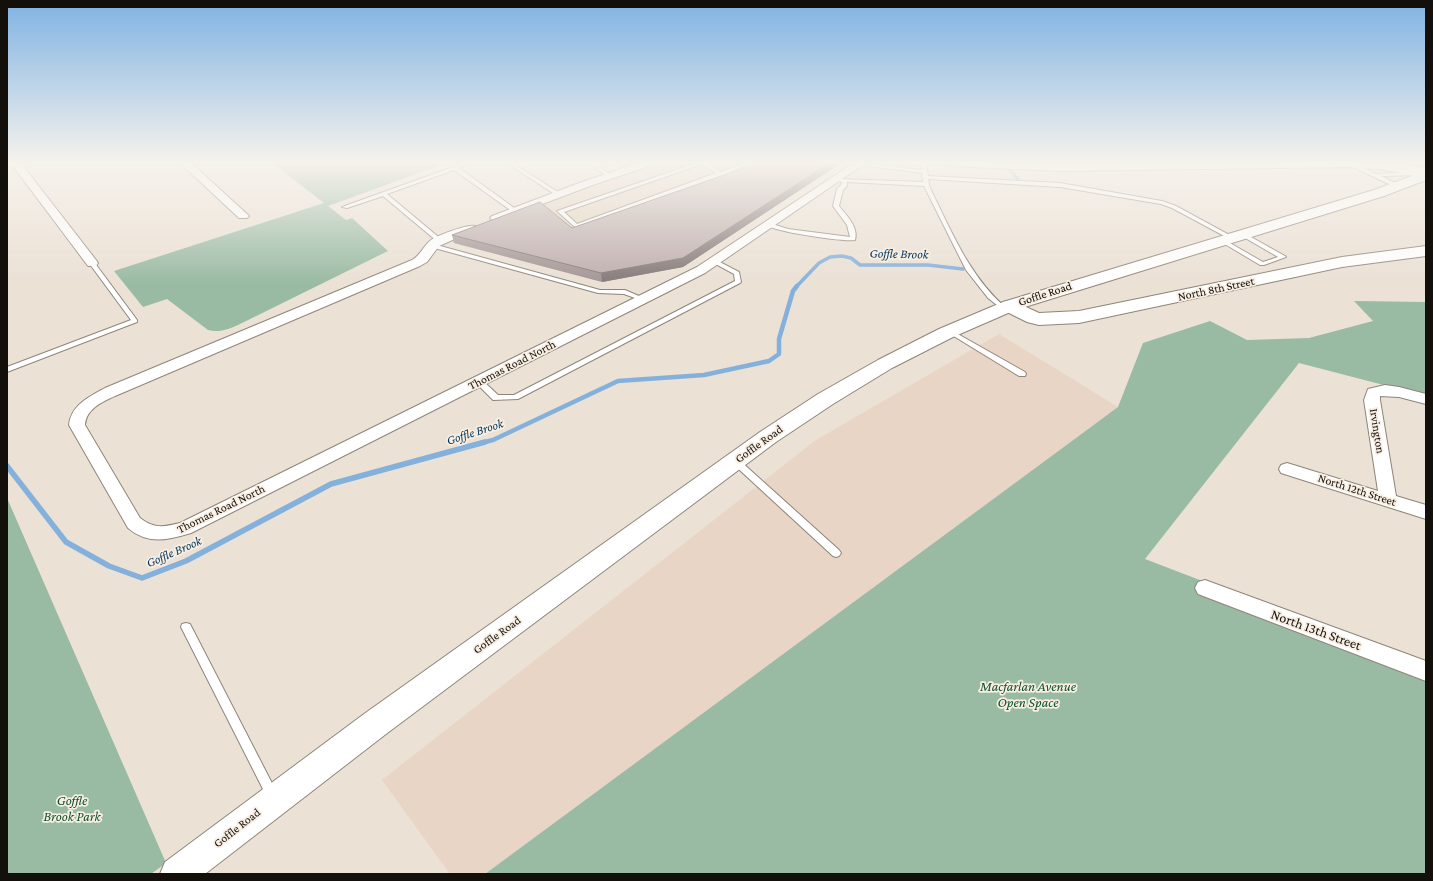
<!DOCTYPE html>
<html>
<head>
<meta charset="utf-8">
<style>
  body { margin:0 }
  #map { position:relative; width:1433px; height:881px; overflow:hidden; background:#ebe1d5; font-family:"Crimson Pro",serif }
  canvas { display:block }
  .frame { position:absolute; inset:0; border:8px solid #13100c; pointer-events:none }
</style>
</head>
<body>
<div id="map">
<canvas width="1433" height="881"></canvas>
<div class="frame"></div>
</div>
<script>
const context = document.querySelector('canvas').getContext('2d');
context.lineJoin = 'round';
function fillPath(path, color) { context.fillStyle = color; context.fill(path, 'evenodd'); }
function trace(path, color, width, dash) { context.strokeStyle = color; context.lineWidth = width; context.lineCap = dash ? 'butt' : 'round'; context.setLineDash(dash || []); context.stroke(path); }
function write(font, color, halo, rows, align = 'center') {
  context.font = font + ' "Crimson Pro",serif'; context.lineWidth = 3.5; context.setLineDash([]); context.textBaseline = 'middle'; context.strokeStyle = halo; context.fillStyle = color; for (const [text, x, y, turn = 0] of rows) {
    context.save(); context.translate(x, y); context.rotate((+turn || 0) * Math.PI / 180); context.textAlign = isNaN(turn) ? turn : align; if (halo) context.strokeText(text, 0, 0); context.fillText(text, 0, 0); context.restore();
  }
}
const built = new Path2D(`
  M 663,162 L 842,162 L 683,267 L 602,282 L 446,241 L 539,205 Z`);
const industrial = new Path2D(`
  M 999,334 L 1118,407 L 485,874 L 450,874 L 382,780 L 816,440 Z`);
const green = new Path2D(`
  M 271,162 L 449,162 L 328,206 L 346,220 L 352,218 L 388,251 L 240,324 C 229,329 220,333 208,330 L 167,299 L 143,307 L 114,271 L 324,203 Z
  M 1354,301 L 1426,302 L 1426,396 L 1299,363 L 1145,559 L 1426,667 L 1426,874 L 485,874 L 1118,407 L 1143,343 L 1210,321 L 1247,340 L 1309,338 L 1373,321 Z
  M 7,498 L 166,863 L 151,874 L 7,874 Z`);
const streamFar2 = new Path2D(`
  M 1004,164 L 1018,179
  M 796,287 L 819,263 L 830,257 L 842,256 L 851,258 L 860,265 L 928,265 L 963,269`);
const streamFar1 = new Path2D(`
  M 481,443 L 493,440 L 618,381 L 704,375 L 769,361 L 779,354 L 779,339 L 793,291 L 797,286`);
const stream = new Path2D(`
  M 7,466 L 66,542 L 109,566 L 142,578 L 186,561 L 331,484 L 485,442`);
const lane = new Path2D(`
  M 467,162 L 474,162 L 459,168 L 517,210 L 517,212 L 513,212 L 454,170 L 387,194 L 442,240 L 442,242 L 438,242 L 383,196 L 347,208 L 342,207 Z
  M 505,162 L 511,162 L 561,194 L 556,195 Z
  M 588,162 L 593,162 L 612,176 L 607,177 Z
  M 699,162 L 706,162 L 721,172 L 748,162 L 755,162 L 723,175 L 576,228 L 557,211 ZM 702,164 L 716,173 L 577,224 L 564,212 Z
  M 859,162 L 922,170 L 920,162 L 926,162 L 928,176 L 1060,183 L 1162,201 L 1176,206 L 1233,237 L 1232,238 L 1228,238 L 1172,208 L 1161,204 L 1060,187 L 928,179 L 930,188 C 951,230 969,276 1005,307 L 1006,308 L 1003,310 L 988,298 L 966,270 L 924,186 L 847,182 L 847,186 L 843,190 L 839,206 C 846,215 859,227 855,240 C 843,242 776,232 766,225 L 769,223 L 788,229 L 850,237 L 847,225 L 833,206 L 837,189 L 841,185 L 842,182 L 839,181 L 839,179 L 923,182 L 922,173 L 861,165 L 859,164 Z
  M 1347,162 L 1351,162 L 1376,174 L 1426,171 L 1426,175 L 1381,176 L 1399,185 L 1399,187 L 1397,188 L 1347,164 Z
  M 1242,232 L 1285,256 L 1286,257 L 1264,265 L 1260,265 L 1218,240 L 1221,238 L 1223,239 L 1263,262 L 1278,257 L 1240,235 L 1239,234 Z
  M 433,244 L 600,290 L 625,290 L 646,299 L 643,301 L 624,294 L 598,293 L 431,247 L 430,246 Z
  M 714,259 L 739,272 L 741,282 L 740,283 L 518,399 L 493,400 L 474,381 L 478,379 L 481,379 L 498,395 L 514,395 L 735,281 L 734,274 L 712,262 L 712,260 Z
  M 92,261 L 94,262 L 137,320 L 137,322 L 7,372 L 7,367 L 131,320 L 89,263 Z
  M 949,329 L 1025,372 L 1026,374 L 1025,376 L 1019,376 L 947,332 L 946,331 L 947,330 Z
  M 735,458 L 738,459 L 839,550 L 841,553 L 839,556 L 836,557 L 833,556 L 732,463 L 731,461 L 732,459 Z
  M 186,623 L 190,624 L 276,791 L 278,795 L 276,799 L 272,801 L 268,799 L 181,627 L 182,624 Z`);
const street = new Path2D(`
  M 10,162 L 20,162 L 96,260 L 98,263 L 96,266 L 88,266 Z
  M 179,162 L 190,162 L 247,214 L 249,216 L 247,218 L 239,218 Z
  M 641,162 L 656,162 L 655,164 L 590,186 L 500,220 L 492,220 L 490,218 L 492,216 L 582,182 Z
  M 855,162 L 867,162 L 705,273 L 191,533 C 168,540 148,545 128,528 L 69,425 C 71,405 89,397 105,388 L 412,260 C 421,255 423,246 431,240 C 438,235 468,224 475,226 L 477,228 L 475,230 L 439,246 L 427,262 L 420,266 L 115,396 C 102,402 86,409 85,425 L 140,518 C 154,529 164,527 180,523 L 697,267 Z
  M 1385,385 L 1399,387 L 1426,394 L 1426,404 L 1399,397 L 1380,396 L 1380,400 L 1396,496 L 1426,505 L 1426,519 L 1281,473 L 1279,469 L 1281,465 L 1287,463 L 1378,491 L 1364,400 L 1368,389 Z
  M 1205,580 L 1426,661 L 1426,681 L 1198,594 L 1195,588 L 1198,582 Z`);
const secondary = new Path2D(`
  M 1426,246 L 1426,256 L 1342,267 L 1079,323 L 1039,325 L 1027,322 L 1003,310 L 1000,306 L 1003,302 L 1009,301 L 1015,302 L 1039,313 L 1079,311 L 1342,257 Z`);
const primary = new Path2D(`
  M 942,162 L 1388,162 L 1426,168 L 1426,180 L 1384,196 L 1015,310 L 953,337 L 892,368 L 833,404 L 776,442 L 386,734 L 205,874 L 160,874 L 165,862 L 364,714 L 760,432 L 818,394 L 878,360 L 939,329 L 1003,302 L 1374,190 L 1414,175 L 1379,169 L 1348,167 L 1061,171 L 949,166 L 944,165 Z`);
const wall = new Path2D(`
  M 756,162 L 839,162 L 838,165 L 683,267 L 602,282 L 454,243 L 452,235 L 572,228 L 733,172 Z`);
const shadedWall = new Path2D(`
  M 831,162 L 839,162 L 838,165 L 683,267 L 602,282 L 601,273 Z`);
const building = new Path2D(`
  M 756,162 L 831,162 L 683,258 L 601,273 L 452,235 L 540,202 L 572,228 L 733,172 Z`);
const streetNames = [
  ["North 8th Street",1216,289,-12],
  ["Goffle Road",1045,294,-18],
  ["Thomas Road North",512,365,-27],
  ["Irvington",1377,431,81],
  ["Goffle Road",759,444,-36],
  ["North 12th Street",1357,490,18],
  ["Thomas Road North",221,509,-26],
  ["Goffle Road",497,635,-36],
  ["Goffle Road",237,828,-38]
];
const waterNames = [
  ["Goffle Brook",899,254,1],
  ["Goffle Brook",475,432,-18],
  ["Goffle Brook",174,552,-24]
];
const nearStreetnames = [
  ["North 13th Street",1316,630,20]
];
const nearParknames = [
  ["Macfarlan Avenue",1028,687],
  ["Open Space",1028,703],
  ["Goffle",72,801],
  ["Brook Park",72,817]
];
fillPath(built, '#e4d5c3');
fillPath(industrial, '#e8d5c5');
fillPath(green, '#99baa3');
trace(streamFar2, '#84b1dc', 3.5);
trace(streamFar1, '#84b1dc', 4.5);
trace(stream, '#84b1dc', 5.5);
trace(lane, '#8e857a', 2);
trace(street, '#8e857a', 2);
trace(secondary, '#8e857a', 2);
trace(primary, '#8e857a', 2);
fillPath(lane, '#fff');
fillPath(street, '#fff');
fillPath(secondary, '#fff');
fillPath(primary, '#fff');
fillPath(wall, '#a39594');
fillPath(shadedWall, '#847978');
fillPath(building, '#bdadac');
trace(building, '#847978', 1);
const sky = context.createLinearGradient(0, 0, 0, 285);
sky.addColorStop(0, '#80b3e3');
sky.addColorStop(0.57, '#f6f2ec');
sky.addColorStop(1, '#f6f2ec00');
context.fillStyle = sky;
context.fillRect(0, 0, 1433, 285);
write('12px', '#13100c', '#f8eee2', streetNames);
write('italic 13px', '#00365d', '#f8eee2', waterNames);
write('14px', '#13100c', '#f8eee2', nearStreetnames);
write('italic 14px', '#0d502d', '#f8eee2', nearParknames);
</script>
</body>
</html>
